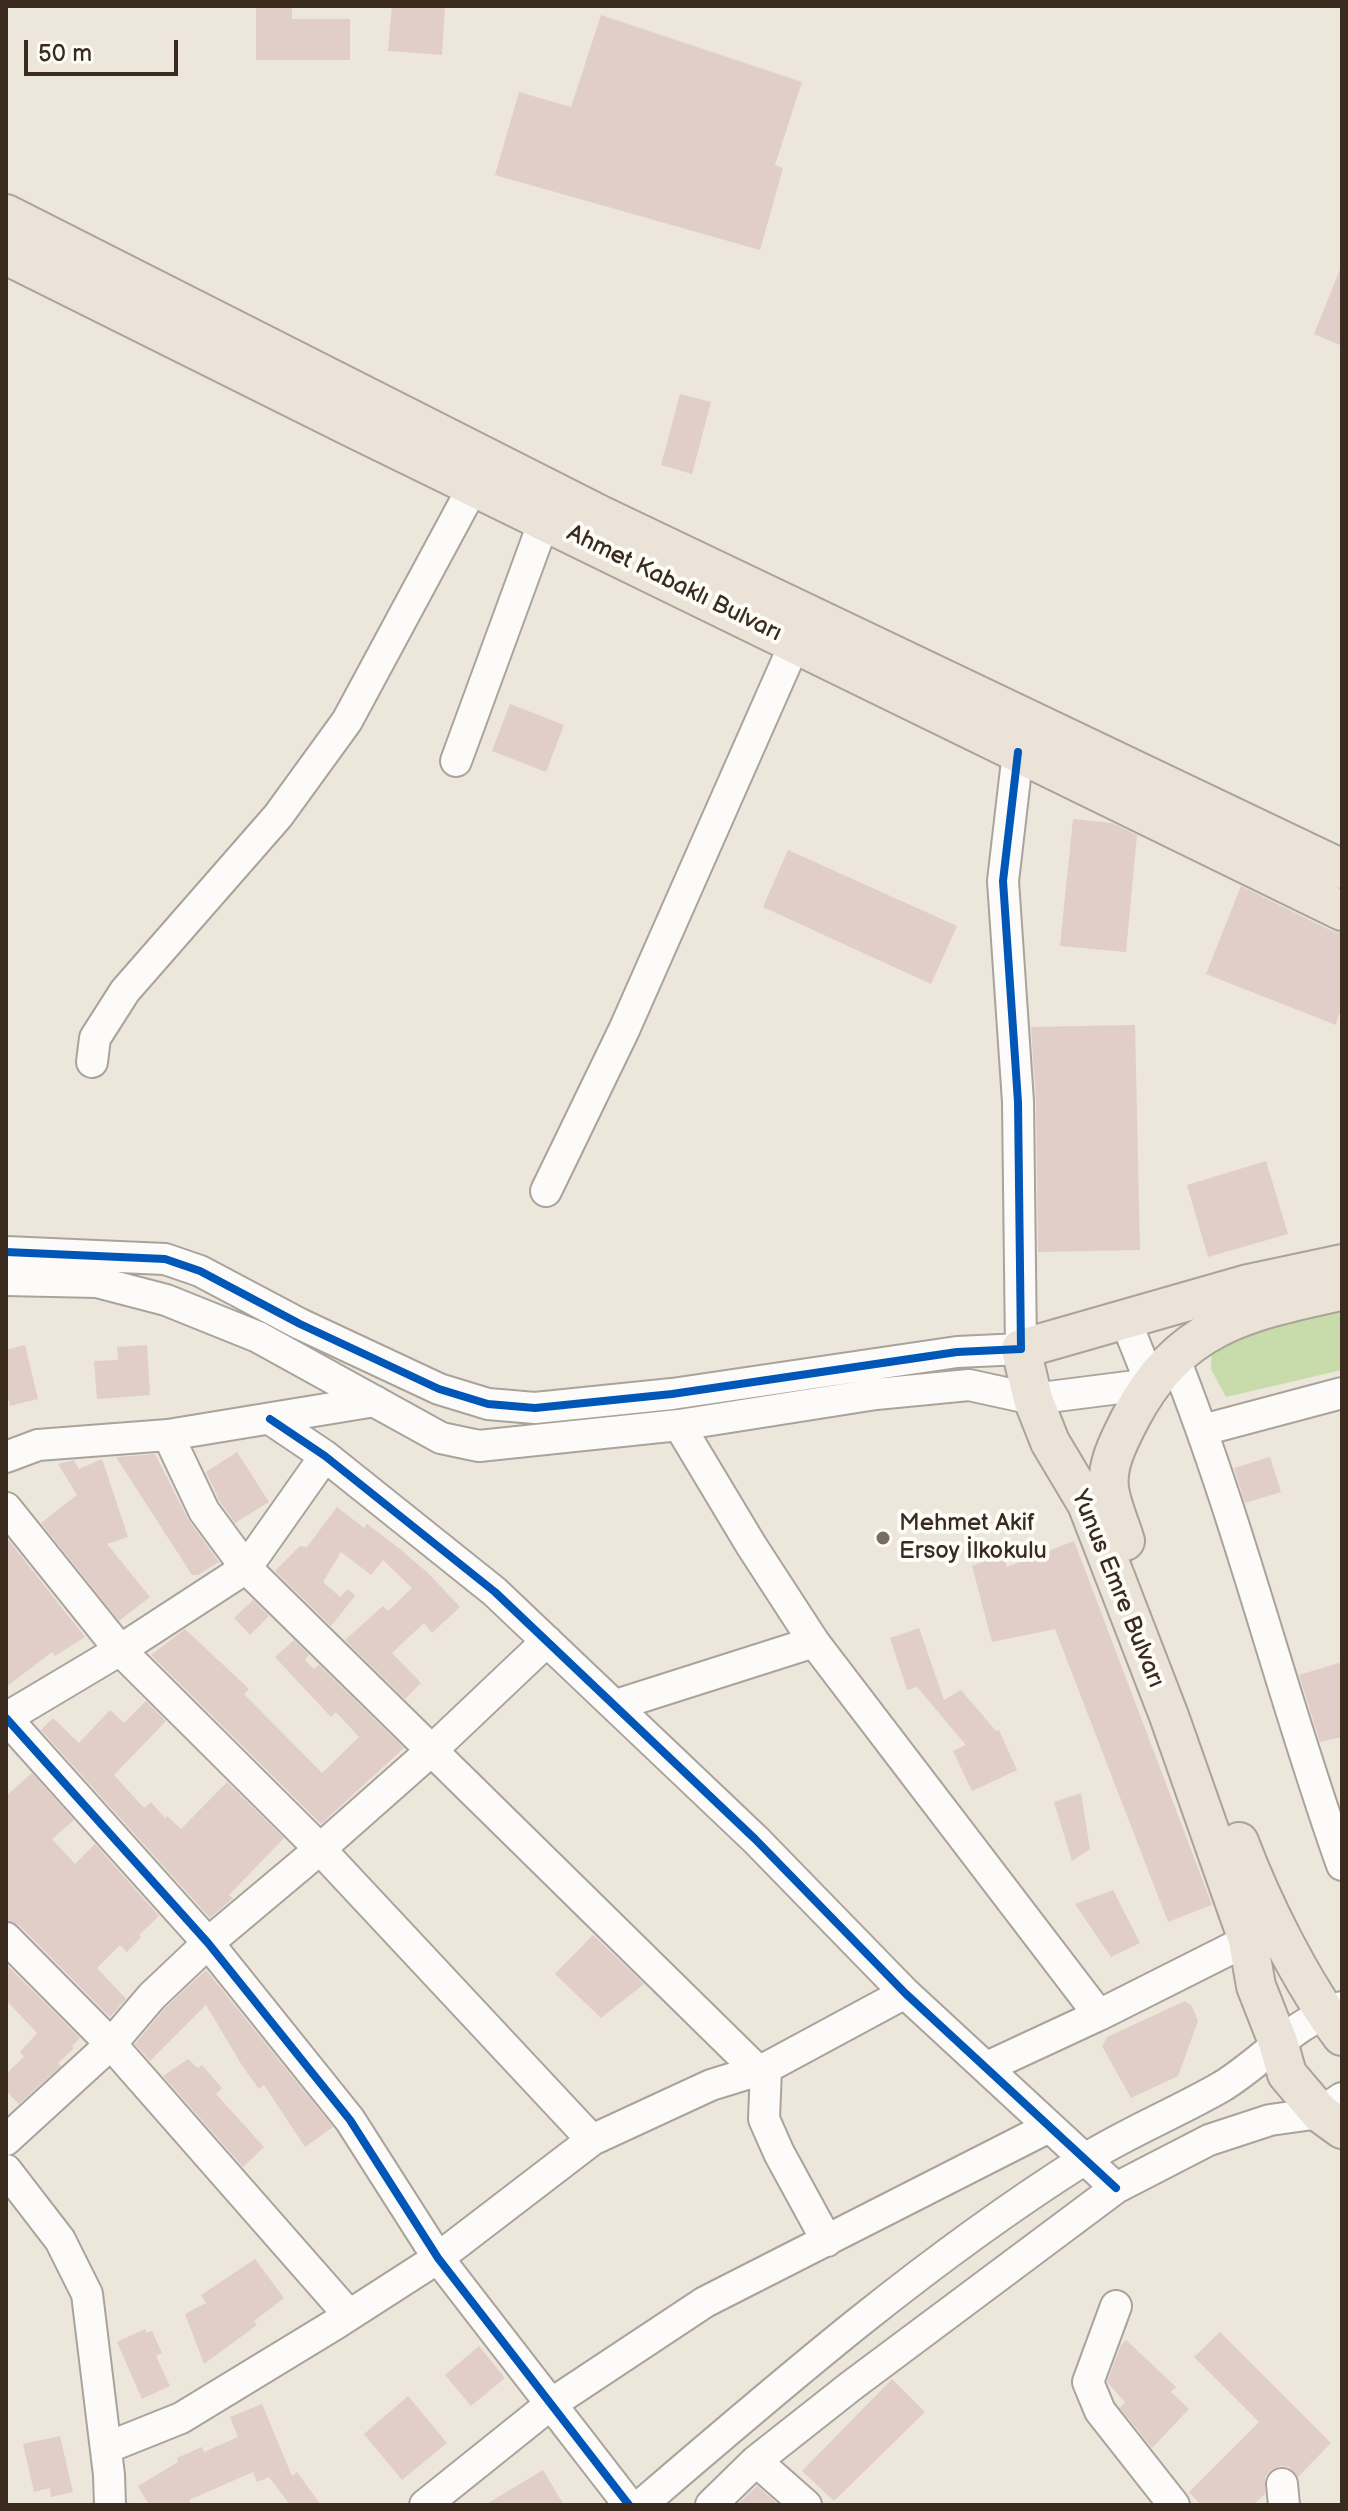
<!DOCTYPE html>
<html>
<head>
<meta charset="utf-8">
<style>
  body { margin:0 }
  #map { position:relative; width:1348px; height:2511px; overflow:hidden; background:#ece6db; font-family:"Balsamiq Sans",sans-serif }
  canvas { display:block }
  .frame { position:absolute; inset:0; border:8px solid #3b2a1e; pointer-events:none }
  .scale { position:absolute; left:24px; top:40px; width:154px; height:36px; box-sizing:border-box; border:4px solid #3b2a1e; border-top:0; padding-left:10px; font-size:24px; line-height:28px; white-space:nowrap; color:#3b2a1e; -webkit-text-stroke:6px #fdfcf7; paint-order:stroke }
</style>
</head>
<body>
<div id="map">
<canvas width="1348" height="2511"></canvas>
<div class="frame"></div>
<div class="scale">50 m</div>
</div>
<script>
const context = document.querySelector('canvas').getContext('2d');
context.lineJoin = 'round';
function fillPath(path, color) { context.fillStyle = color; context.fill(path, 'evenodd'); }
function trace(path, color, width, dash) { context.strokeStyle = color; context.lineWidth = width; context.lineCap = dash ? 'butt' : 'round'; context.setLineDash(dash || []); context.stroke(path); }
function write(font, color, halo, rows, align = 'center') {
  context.font = font + ' "Balsamiq Sans",sans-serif'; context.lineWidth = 8; context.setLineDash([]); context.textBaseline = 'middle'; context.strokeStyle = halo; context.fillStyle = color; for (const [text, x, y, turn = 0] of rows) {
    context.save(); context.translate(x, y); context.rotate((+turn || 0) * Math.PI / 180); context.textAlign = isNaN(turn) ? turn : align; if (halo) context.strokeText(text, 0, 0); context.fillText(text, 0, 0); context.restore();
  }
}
const green = new Path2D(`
  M 1342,1299 L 1342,1370 L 1226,1397 L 1211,1369 L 1212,1346 Z`);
const building = new Path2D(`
  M 256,6 L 292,6 L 292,19 L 350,19 L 350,60 L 256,60 Z
  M 392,6 L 445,6 L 442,55 L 388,51 Z
  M 601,15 L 802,82 L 775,165 L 783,168 L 760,250 L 495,175 L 519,92 L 571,107 Z
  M 1341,267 L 1342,267 L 1342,346 L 1314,334 Z
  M 680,394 L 711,402 L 692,474 L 661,465 Z
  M 510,704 L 564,725 L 546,772 L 492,751 Z
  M 1073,819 L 1112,823 L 1137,835 L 1126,952 L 1060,946 Z
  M 788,850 L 957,926 L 931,984 L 763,907 Z
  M 1241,886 L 1332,931 L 1342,933 L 1342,1016 L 1339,1014 L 1336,1025 L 1206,974 Z
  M 1135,1025 L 1140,1250 L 1038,1252 L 1036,1102 L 1031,1027 Z
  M 1266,1161 L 1288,1234 L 1208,1257 L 1187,1185 Z
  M 25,1345 L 38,1399 L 10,1406 L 6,1388 L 6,1350 Z
  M 147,1345 L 150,1395 L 97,1399 L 94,1361 L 118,1360 L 117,1347 Z
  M 237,1452 L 269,1502 L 235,1523 L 220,1502 L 206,1472 Z
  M 155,1454 L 188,1519 L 219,1562 L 198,1575 L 192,1575 L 116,1457 Z
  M 1270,1457 L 1281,1492 L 1245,1503 L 1234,1468 Z
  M 102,1459 L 128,1537 L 107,1544 L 150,1597 L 119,1621 L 41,1523 L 77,1495 L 58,1464 L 74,1460 L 79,1469 Z
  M 337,1507 L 364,1528 L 367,1524 L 400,1549 L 428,1573 L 460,1607 L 432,1633 L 424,1623 L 392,1653 L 421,1683 L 405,1699 L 345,1640 L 383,1606 L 388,1611 L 412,1588 L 383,1560 L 371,1575 L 341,1552 L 323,1582 L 340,1597 L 348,1589 L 355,1596 L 331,1626 L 275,1571 L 300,1546 L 307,1547 Z
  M 6,1537 L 85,1637 L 55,1656 L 52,1652 L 6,1687 Z
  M 1074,1541 L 1212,1905 L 1168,1922 L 1055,1629 L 992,1642 L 972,1566 L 1003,1554 L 1007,1567 Z
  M 253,1600 L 269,1616 L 250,1635 L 234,1618 Z
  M 919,1628 L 944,1700 L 961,1690 L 996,1731 L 999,1730 L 1017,1770 L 972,1791 L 953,1751 L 966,1745 L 917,1687 L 907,1690 L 890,1638 Z
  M 185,1629 L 249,1689 L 244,1694 L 322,1773 L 359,1737 L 336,1712 L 331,1717 L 275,1657 L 294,1640 L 309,1655 L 305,1660 L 314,1669 L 319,1665 L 404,1748 L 321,1824 L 151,1655 Z
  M 1342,1662 L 1342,1737 L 1320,1742 L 1299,1675 Z
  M 146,1701 L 166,1721 L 114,1775 L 144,1808 L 151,1802 L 165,1818 L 167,1816 L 181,1829 L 227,1782 L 284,1838 L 229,1895 L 233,1898 L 210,1918 L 41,1730 L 53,1718 L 79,1743 L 110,1710 L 124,1723 Z
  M 32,1773 L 74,1820 L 52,1839 L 75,1864 L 95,1844 L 159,1916 L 139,1935 L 141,1937 L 127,1952 L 120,1945 L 97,1968 L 126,1999 L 110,2017 L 19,1925 L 6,1921 L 6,1796 Z
  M 1081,1793 L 1090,1849 L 1072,1861 L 1054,1802 Z
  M 1113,1890 L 1140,1943 L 1111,1957 L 1075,1904 Z
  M 593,1935 L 644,1984 L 601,2018 L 555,1974 Z
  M 6,1964 L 80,2038 L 72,2046 L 74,2048 L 58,2063 L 61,2066 L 19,2104 L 6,2091 L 6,2074 L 24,2057 L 20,2052 L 37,2033 L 6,2000 Z
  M 206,1970 L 333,2127 L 305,2147 L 264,2085 L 259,2089 L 243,2067 L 206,2005 L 150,2061 L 135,2044 L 165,2008 Z
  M 1185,2001 L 1192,2006 L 1198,2021 L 1178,2076 L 1131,2098 L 1102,2046 L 1107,2037 Z
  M 188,2059 L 198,2068 L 202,2065 L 222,2088 L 216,2094 L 264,2147 L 243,2167 L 163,2076 Z
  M 255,2259 L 284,2298 L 254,2321 L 257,2325 L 204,2364 L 185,2314 L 206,2303 L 201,2295 Z
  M 145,2329 L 146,2333 L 152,2331 L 162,2353 L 156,2356 L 170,2386 L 142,2399 L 117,2342 Z
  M 1220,2332 L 1331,2443 L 1298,2477 L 1289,2467 L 1280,2466 L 1271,2470 L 1265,2477 L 1265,2494 L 1253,2505 L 1201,2505 L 1189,2492 L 1259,2422 L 1194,2357 Z
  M 1126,2340 L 1176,2387 L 1171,2392 L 1189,2409 L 1152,2448 L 1120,2408 L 1125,2402 L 1107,2382 L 1121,2345 Z
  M 479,2346 L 505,2378 L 471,2406 L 445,2375 Z
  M 892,2379 L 925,2412 L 834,2501 L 802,2471 Z
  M 408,2396 L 447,2443 L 402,2480 L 364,2434 Z
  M 262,2404 L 292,2476 L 297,2472 L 321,2505 L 290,2505 L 269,2477 L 257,2482 L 253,2472 L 189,2500 L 192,2505 L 149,2505 L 138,2486 L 178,2462 L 177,2458 L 202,2447 L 204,2452 L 238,2437 L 230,2417 Z
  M 60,2436 L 73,2492 L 51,2497 L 50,2488 L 34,2492 L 23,2444 Z
  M 543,2470 L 564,2505 L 485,2505 Z
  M 757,2486 L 779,2505 L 737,2505 Z`);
const minor = new Path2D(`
  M 456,761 L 544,521
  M 92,1062 L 95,1038 L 125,991 L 278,816 L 347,721 L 473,487
  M 546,1191 L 624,1030 L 795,643
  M 6,1252 L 165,1259 L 200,1271 L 300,1324 L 439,1389 L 488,1404 L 535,1408 L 672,1394 L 957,1352 L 1021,1349 L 1018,1102 L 1003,881 L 1018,752
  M 6,1280 L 97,1282 L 166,1300 L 258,1337 L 441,1438 L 479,1446 L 679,1425 L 876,1394 L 969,1385 L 1033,1399 L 1151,1384 L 1125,1319
  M 1174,1357 C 1240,1523 1282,1697 1342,1865
  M 270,1419 L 325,1456 L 495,1592 L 755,1839 L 905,1993 L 1116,2188
  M 679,1425 L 751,1545 L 814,1642 L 1099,2015
  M 1203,1430 L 1342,1393
  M 168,1435 L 204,1511 L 246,1568 L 757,2070
  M 6,1457 L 38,1445 L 168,1435 L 375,1401
  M 6,1508 L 120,1650 L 320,1849 L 592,2140
  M 616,1705 L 814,1642
  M 6,1718 L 208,1943 L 350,2120 L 438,2258 L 629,2505
  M 6,1718 L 120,1650 L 246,1568 L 325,1456
  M 6,1938 L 111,2044 L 349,2315
  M 987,2067 L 1099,2015 L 1248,1940
  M 766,2068 L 764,2119 L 779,2153 L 827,2241
  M 6,2140 L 111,2044 L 152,1996 L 208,1943 L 320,1849 L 432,1750 L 547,1641
  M 6,2170 L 60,2240 L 87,2294 L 109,2475 L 110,2505
  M 1116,2306 L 1088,2382 L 1100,2411 L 1174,2505
  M 106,2448 L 181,2418 L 337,2323 L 438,2258 L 592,2140 L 711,2085 L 766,2068 L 905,1993
  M 756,2461 L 806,2505
  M 1282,2484 L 1284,2505
  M 425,2505 L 551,2404 L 705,2302 L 1049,2127
  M 641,2505 C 782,2384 924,2261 1082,2161 C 1126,2133 1176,2113 1221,2087 C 1263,2062 1294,2021 1342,2007
  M 711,2505 L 756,2461 L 851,2386 L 1116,2188 L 1209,2140 L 1270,2120 L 1320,2113 L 1342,2098`);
const major = new Path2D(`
  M 6,214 L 602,516 L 1342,869
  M 6,255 L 353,428 L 1342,911
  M 1342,1264 L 1248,1284 L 1021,1349 L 1033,1399 L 1050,1442 L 1087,1504 L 1169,1716 L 1248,1940 L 1256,1986 L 1278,2042 L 1287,2074 L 1320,2113 L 1342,2129
  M 1125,1541 C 1120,1524 1111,1505 1109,1488 C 1106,1464 1120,1439 1130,1419 C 1179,1325 1245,1312 1340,1291
  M 1239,1842 C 1263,1905 1301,1982 1342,2036`);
const cycleway = new Path2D(`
  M 6,1252 L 165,1259 L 200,1271 L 300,1324 L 439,1389 L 488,1404 L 535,1408 L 672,1394 L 957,1352 L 1021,1349 L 1018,1102 L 1003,881 L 1018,752
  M 270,1419 L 325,1456 L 495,1592 L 755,1839 L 905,1993 L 1116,2188
  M 6,1718 L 208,1943 L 350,2120 L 438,2258 L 629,2505`);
const markers = [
  [883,1538,8,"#796c60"]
];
const streetNames = [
  ["Ahmet Kabaklı Bulvarı",674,584,26],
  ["Yunus Emre Bulvarı",1117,1589,68]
];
const poiNames = [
  ["Mehmet Akif",899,1524],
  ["Ersoy İlkokulu",899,1552]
];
fillPath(green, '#c7dcaa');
fillPath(building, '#e1cec9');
trace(minor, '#a9a39b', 34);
trace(major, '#a9a39b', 42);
trace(minor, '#fcfbfa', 30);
trace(major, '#ebe3d8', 38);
trace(cycleway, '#0057b8', 8);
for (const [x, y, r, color] of markers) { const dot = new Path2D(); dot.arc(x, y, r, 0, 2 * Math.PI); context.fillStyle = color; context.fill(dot); trace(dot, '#fdfcf7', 3); }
write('24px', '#3b2a1e', '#fdfcf7', streetNames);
write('24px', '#3b2a1e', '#fdfcf7', poiNames, 'left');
</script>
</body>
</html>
